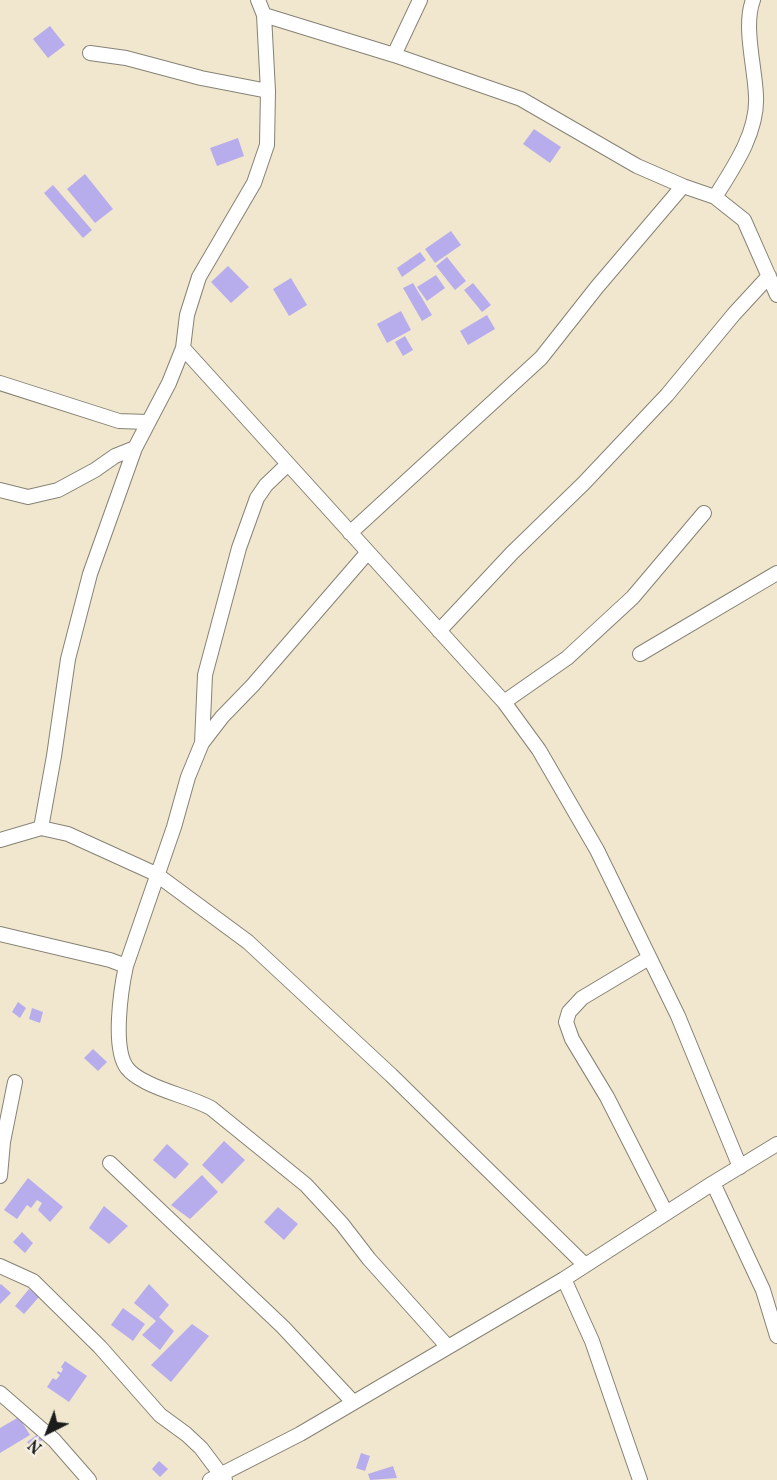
<!DOCTYPE html>
<html>
<head>
<meta charset="utf-8">
<style>
  body { margin:0 }
  #map { position:relative; width:777px; height:1480px; overflow:hidden; background:#f0e7ce; font-family:Vollkorn,serif }
  canvas { display:block }
  .north { position:absolute; left:18px; top:1402px; width:60px; height:60px; -webkit-text-stroke:4px #f7f3e8; paint-order:stroke; rotate:222deg; font-size:16px; font-weight:700; line-height:24px; text-align:center; color:#1c1c1c }
  .north::after { content:''; display:block; margin:auto; width:21px; height:27px; background:#1c1c1c; clip-path:polygon(50% 0,100% 100%,50% 72%,0 100%) }
</style>
</head>
<body>
<div id="map">
<canvas width="777" height="1480"></canvas>
<div class="north">N</div>
</div>
<script>
const context = document.querySelector('canvas').getContext('2d');
context.lineJoin = 'round';
function fillPath(path, color) { context.fillStyle = color; context.fill(path, 'evenodd'); }
function trace(path, color, width, dash) { context.strokeStyle = color; context.lineWidth = width; context.lineCap = dash ? 'butt' : 'round'; context.setLineDash(dash || []); context.stroke(path); }
const building = new Path2D(`
  M 50,26 L 65,45 L 48,58 L 33,39 Z
  M 534,129 L 561,147 L 550,163 L 523,144 Z
  M 238,138 L 244,156 L 217,166 L 210,148 Z
  M 85,174 L 113,209 L 95,223 L 67,189 Z
  M 53,185 L 92,230 L 83,238 L 44,193 Z
  M 451,231 L 461,245 L 435,263 L 425,249 Z
  M 420,252 L 426,260 L 402,277 L 397,268 Z
  M 447,257 L 466,281 L 455,290 L 436,266 Z
  M 228,266 L 249,287 L 231,303 L 211,282 Z
  M 436,275 L 445,288 L 427,301 L 417,287 Z
  M 291,278 L 307,305 L 289,316 L 273,289 Z
  M 413,283 L 432,315 L 422,321 L 403,288 Z
  M 473,283 L 491,305 L 482,312 L 464,290 Z
  M 401,311 L 411,330 L 387,343 L 377,324 Z
  M 487,315 L 495,329 L 468,345 L 460,331 Z
  M 405,336 L 413,350 L 403,356 L 395,342 Z
  M 18,1002 L 26,1008 L 20,1018 L 12,1012 Z
  M 32,1008 L 43,1012 L 40,1023 L 29,1019 Z
  M 93,1049 L 107,1062 L 98,1071 L 84,1058 Z
  M 224,1141 L 245,1160 L 222,1184 L 202,1165 Z
  M 167,1144 L 189,1164 L 175,1179 L 153,1160 Z
  M 202,1175 L 218,1192 L 190,1219 L 171,1205 Z
  M 28,1178 L 63,1207 L 50,1222 L 38,1210 L 42,1203 L 37,1200 L 31,1208 L 27,1205 L 17,1219 L 4,1210 Z
  M 104,1206 L 128,1226 L 109,1244 L 89,1228 Z
  M 278,1207 L 298,1224 L 284,1240 L 264,1222 Z
  M 22,1232 L 33,1243 L 25,1253 L 13,1242 Z
  M 1,1284 L 11,1293 L 0,1304 L 0,1285 Z
  M 149,1284 L 169,1305 L 159,1317 L 174,1331 L 160,1350 L 142,1335 L 156,1321 L 134,1303 Z
  M 29,1289 L 39,1297 L 24,1314 L 15,1306 Z
  M 123,1308 L 145,1324 L 133,1341 L 111,1325 Z
  M 192,1324 L 209,1336 L 171,1382 L 151,1365 Z
  M 65,1361 L 87,1376 L 69,1402 L 47,1387 L 53,1378 L 56,1380 L 60,1375 L 57,1373 L 58,1371 L 61,1373 L 63,1369 L 61,1367 Z
  M 19,1417 L 30,1435 L 0,1453 L 0,1428 Z
  M 38,1434 L 45,1438 L 32,1448 L 27,1442 Z
  M 361,1453 L 370,1456 L 365,1471 L 356,1468 Z
  M 159,1461 L 168,1469 L 160,1477 L 152,1469 Z
  M 393,1466 L 397,1478 L 370,1480 L 368,1474 Z`);
const minor = new Path2D(`
  M 264,15 L 394,55 L 521,99 L 637,166 L 683,186 L 715,197 L 744,220 L 777,295
  M 90,53 L 126,58 L 201,78 L 268,91
  M 394,55 L 420,0
  M 715,197 C 734,167 758,132 756,96 C 755,67 743,26 753,0
  M 183,348 L 504,702 L 539,750 L 597,850 L 678,1016 L 740,1167
  M 0,383 L 119,421 L 147,422
  M 0,490 L 28,497 L 58,490 L 95,470 L 115,456 L 135,448
  M 350,533 L 541,358 L 597,287 L 683,186
  M 439,631 L 512,553 L 584,483 L 667,395 L 734,314 L 769,276
  M 640,654 L 777,573
  M 504,702 L 567,658 L 633,597 L 704,513
  M 202,743 L 205,675 L 239,548 L 257,498 L 266,485 L 288,464
  M 41,828 L 54,756 L 68,659 L 90,574 L 135,448 L 169,383 L 183,348 L 187,315 L 199,277 L 254,183 L 267,145 L 268,91 L 264,15 L 258,0
  M 0,840 L 41,828 L 68,834 L 156,874 L 248,942 L 391,1075 L 585,1265
  M 0,934 L 110,960 L 126,966 L 174,827 L 188,777 L 202,743 L 222,717 L 253,685 L 368,552
  M 649,958 L 582,998 L 569,1012 L 566,1022 L 572,1039 L 607,1097 L 666,1213
  M 126,966 C 121,989 112,1048 127,1068 C 131,1073 140,1079 146,1082 C 167,1093 190,1097 211,1108 L 306,1185 L 342,1224 L 369,1259 L 448,1347
  M 110,1163 L 283,1327 L 353,1402
  M 0,1176 L 3,1142 L 15,1082
  M 713,1183 L 763,1290 L 777,1336
  M 0,1266 L 33,1281 L 100,1347 L 160,1415 L 186,1434 L 201,1448 L 225,1480
  M 564,1279 L 592,1341 L 640,1480
  M 0,1393 L 54,1440 L 89,1480
  M 210,1480 L 300,1434 L 564,1279 L 713,1183 L 777,1144`);
fillPath(building, '#b7adec');
trace(minor, '#868275', 16);
trace(minor, '#fff', 14);
</script>
</body>
</html>
